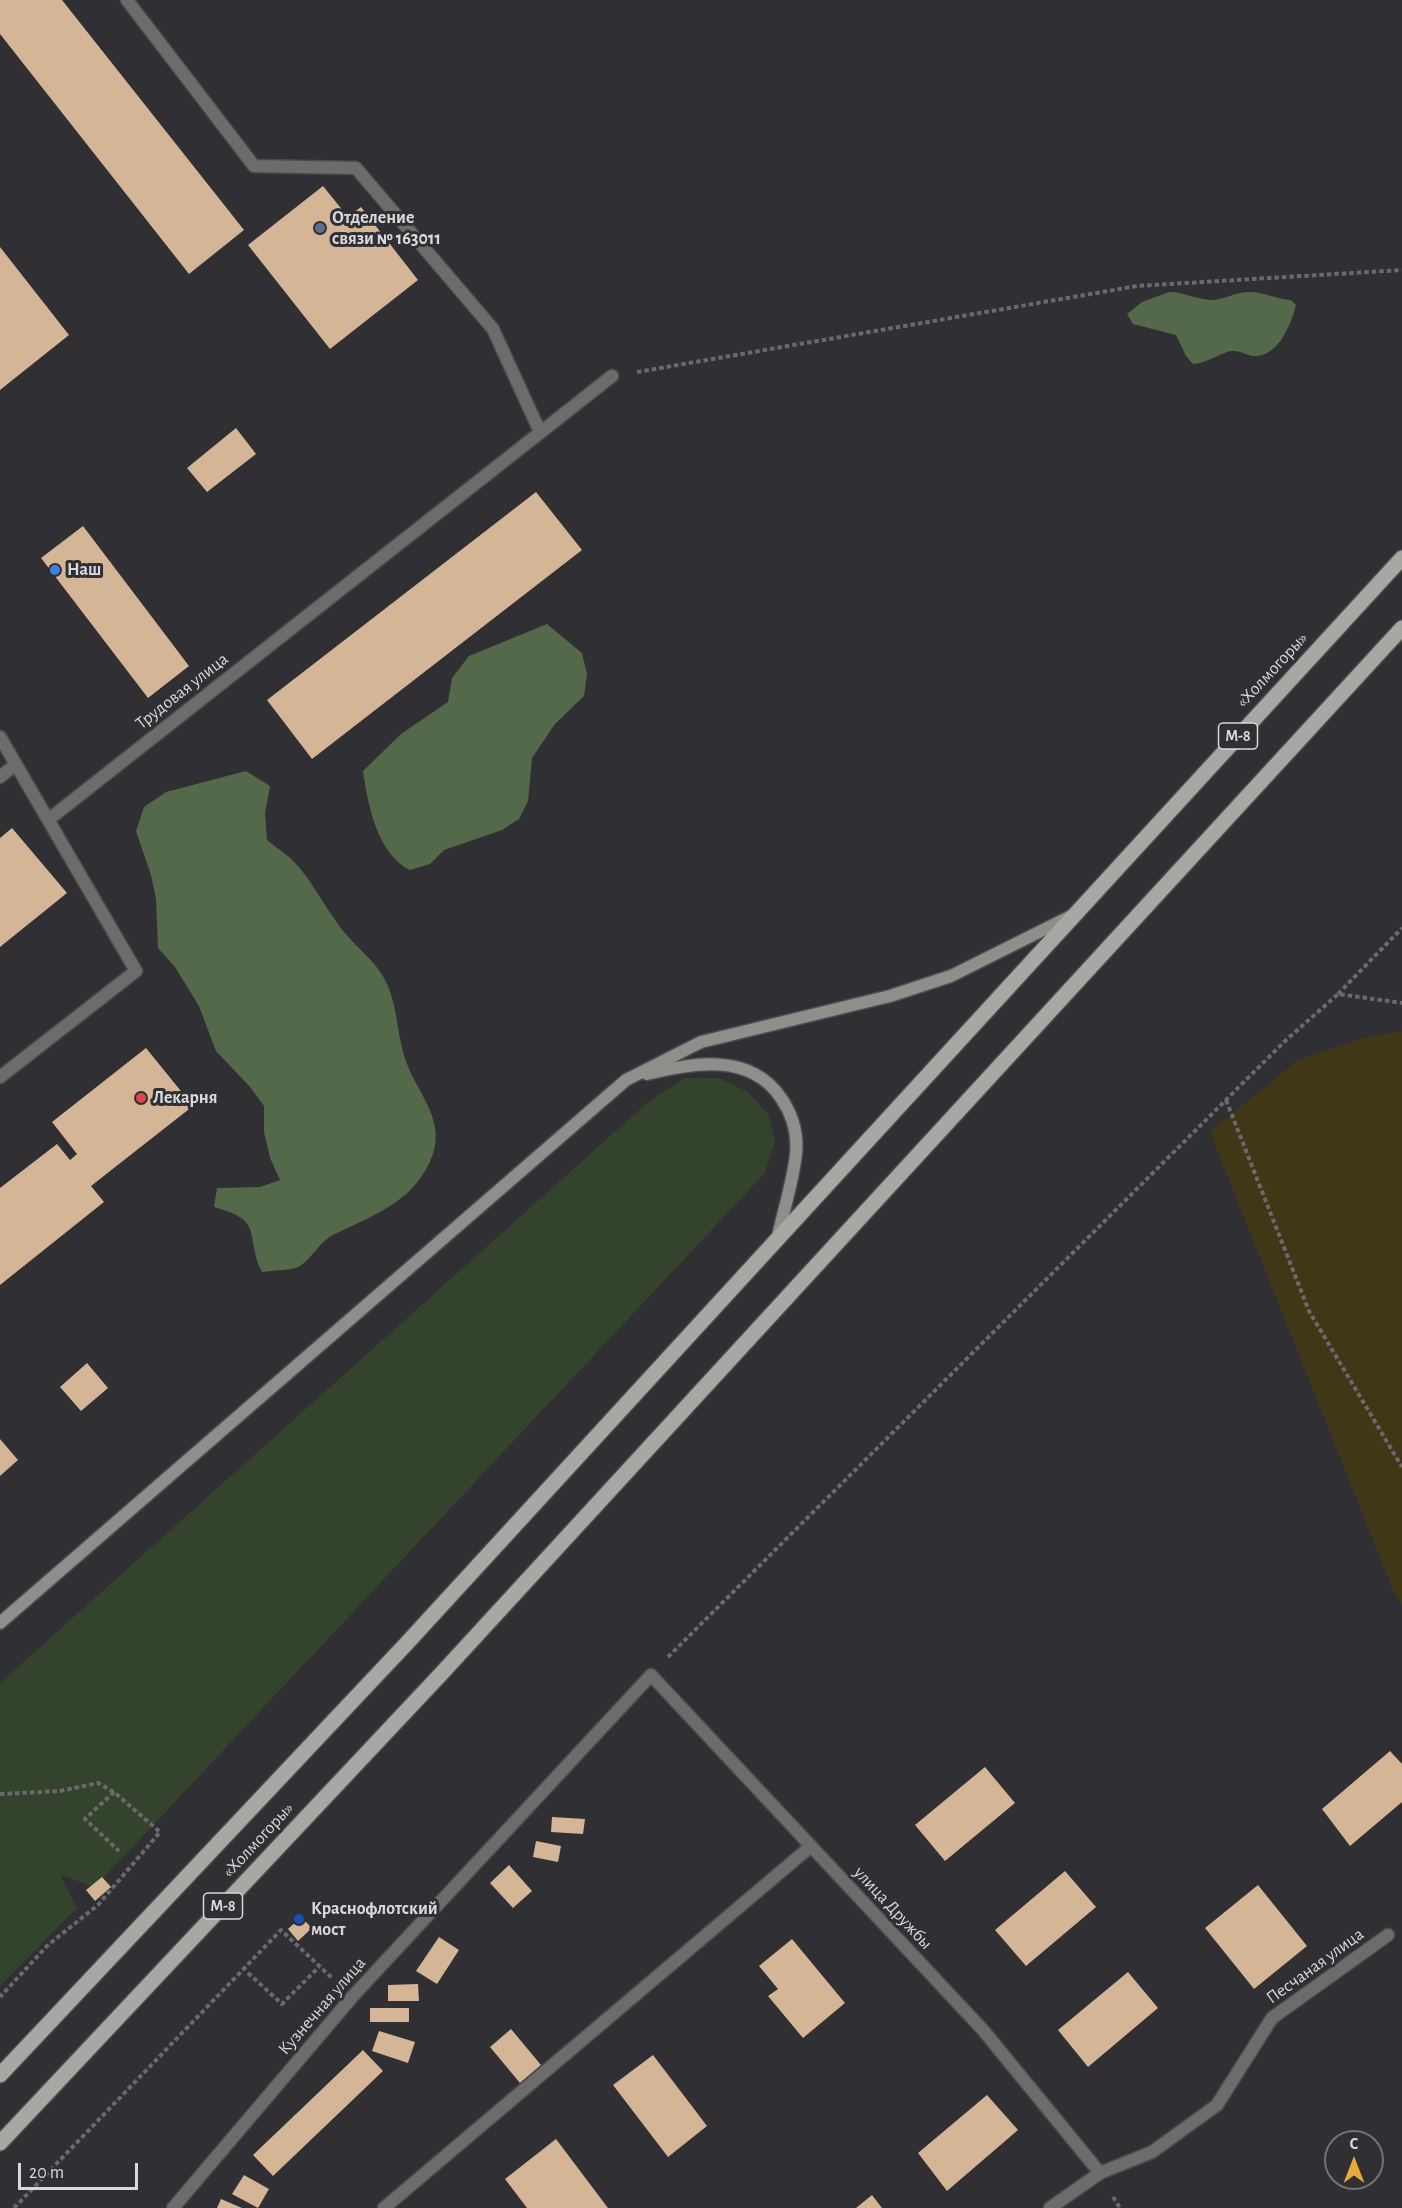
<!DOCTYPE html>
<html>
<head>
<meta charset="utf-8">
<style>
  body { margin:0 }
  #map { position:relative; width:1402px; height:2208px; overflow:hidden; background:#302f34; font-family:"Alegreya Sans",sans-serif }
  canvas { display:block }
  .north { position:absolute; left:1324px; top:2130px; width:60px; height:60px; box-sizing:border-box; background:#302f34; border:2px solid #747377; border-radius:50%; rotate:0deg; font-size:16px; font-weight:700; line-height:24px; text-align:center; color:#d9d8dc }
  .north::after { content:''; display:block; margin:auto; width:21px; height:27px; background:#e9ab38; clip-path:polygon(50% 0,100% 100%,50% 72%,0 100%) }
  .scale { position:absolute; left:18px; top:2163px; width:120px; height:27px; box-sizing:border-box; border:3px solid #d9d8dc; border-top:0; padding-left:8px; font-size:18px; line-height:21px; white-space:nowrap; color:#d9d8dc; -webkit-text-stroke:4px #302f34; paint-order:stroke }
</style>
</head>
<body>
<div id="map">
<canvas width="1402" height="2208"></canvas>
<div class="north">С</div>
<div class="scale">20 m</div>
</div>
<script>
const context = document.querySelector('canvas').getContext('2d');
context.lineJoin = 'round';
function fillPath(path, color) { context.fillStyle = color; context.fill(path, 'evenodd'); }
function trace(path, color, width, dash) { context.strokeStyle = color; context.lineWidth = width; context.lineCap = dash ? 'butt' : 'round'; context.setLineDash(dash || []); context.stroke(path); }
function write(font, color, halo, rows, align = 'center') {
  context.font = font + ' "Alegreya Sans",sans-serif'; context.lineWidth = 6; context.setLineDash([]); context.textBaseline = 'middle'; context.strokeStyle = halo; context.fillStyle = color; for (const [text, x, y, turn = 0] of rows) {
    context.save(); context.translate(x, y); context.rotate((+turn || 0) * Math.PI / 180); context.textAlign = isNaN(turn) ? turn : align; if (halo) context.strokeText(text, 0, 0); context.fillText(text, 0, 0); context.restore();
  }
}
const green = new Path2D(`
  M 684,1078 L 719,1078 L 748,1092 L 768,1114 L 775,1141 L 765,1173 L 95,1887 L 60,1875 L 77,1908 L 0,1986 L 0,1683 L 647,1103 Z`);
const forest = new Path2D(`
  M 1169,292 C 1183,292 1196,299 1210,300 C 1224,300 1233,293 1246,292 C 1263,291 1275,299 1291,300 L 1296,305 C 1291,324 1279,356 1255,356 C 1247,356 1240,350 1232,351 C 1224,351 1208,363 1193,364 L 1186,356 L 1176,335 L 1133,324 L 1127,314 L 1142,302 Z
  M 547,624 L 582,653 L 587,674 L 584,696 L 555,724 L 532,758 L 528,801 L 519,819 L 502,830 L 444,850 L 430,864 L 410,870 C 377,854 368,805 363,771 L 401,734 L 448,702 L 452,678 L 469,656 Z
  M 246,771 L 270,786 L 265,813 L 267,840 C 274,846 282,851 289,857 C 312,878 325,909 345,933 C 360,951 379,964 388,986 C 399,1013 397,1042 409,1069 C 421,1096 444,1122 433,1154 C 416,1201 376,1214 335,1234 C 319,1241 311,1261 298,1267 C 289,1271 273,1270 262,1272 C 244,1235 266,1221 214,1207 L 217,1188 L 260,1187 L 280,1180 L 270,1158 L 264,1132 L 264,1106 L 250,1087 L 216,1051 L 199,1006 L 175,967 L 158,948 L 156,899 L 151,875 L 136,831 L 144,807 L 166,792 Z`);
const sand = new Path2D(`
  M 1402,1031 L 1402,1605 L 1393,1590 L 1210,1132 L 1298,1060 L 1363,1038 Z`);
const building = new Path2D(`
  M 0,0 L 62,0 L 244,230 L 189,274 L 0,34 Z
  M 323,186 L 348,217 L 361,207 L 418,280 L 330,349 L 248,245 Z
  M 0,247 L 69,335 L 0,390 Z
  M 236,428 L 256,454 L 207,492 L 187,468 Z
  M 536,492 L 582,550 L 312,759 L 267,700 Z
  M 83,526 L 189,666 L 148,698 L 41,558 Z
  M 12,828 L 67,893 L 0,947 L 0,838 Z
  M 146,1048 L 193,1106 L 91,1186 L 104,1202 L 0,1285 L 0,1188 L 57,1144 L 70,1160 L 77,1154 L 52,1122 Z
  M 87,1363 L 108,1388 L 81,1411 L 60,1387 Z
  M 0,1439 L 18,1460 L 0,1476 Z
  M 1390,1751 L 1402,1764 L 1402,1802 L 1350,1846 L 1322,1809 Z
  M 985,1767 L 1015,1803 L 945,1861 L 915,1825 Z
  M 552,1817 L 585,1819 L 583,1834 L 551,1832 Z
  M 536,1841 L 561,1846 L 558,1862 L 533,1857 Z
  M 509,1865 L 532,1891 L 513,1908 L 490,1883 Z
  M 1065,1871 L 1096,1907 L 1026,1966 L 995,1930 Z
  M 102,1877 L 111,1887 L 95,1901 L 86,1890 Z
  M 1258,1885 L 1307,1946 L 1254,1989 L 1205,1928 Z
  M 301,1917 L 312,1928 L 298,1941 L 288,1929 Z
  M 439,1937 L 459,1950 L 437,1984 L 416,1971 Z
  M 792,1939 L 845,2003 L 803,2038 L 768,1996 L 778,1989 L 759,1966 Z
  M 1128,1972 L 1158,2008 L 1088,2067 L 1058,2030 Z
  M 418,1984 L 419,2001 L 388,2001 L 388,1985 Z
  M 370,2008 L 409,2008 L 409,2022 L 370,2022 Z
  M 511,2029 L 541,2065 L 520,2083 L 490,2047 Z
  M 379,2031 L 415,2042 L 408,2063 L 372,2051 Z
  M 363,2050 L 383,2071 L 273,2176 L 253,2155 Z
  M 653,2055 L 707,2126 L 668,2157 L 613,2085 Z
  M 987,2095 L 1018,2130 L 947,2191 L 918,2153 Z
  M 556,2139 L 608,2208 L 527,2208 L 505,2179 Z
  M 244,2175 L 269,2189 L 258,2208 L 232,2194 Z
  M 872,2195 L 882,2208 L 856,2208 Z
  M 221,2199 L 242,2208 L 217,2208 Z`);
const path = new Path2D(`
  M 637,372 L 1137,286 L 1402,270
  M 1338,994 L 1402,928
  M 1226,1100 L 1309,1311 L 1402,1467
  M 668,1657 L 1284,1042 L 1338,994 L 1402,1003
  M 114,1792 L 85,1819 L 119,1851
  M 0,1794 L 60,1791 L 98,1783 L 114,1792 L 160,1832 L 98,1905 L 48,1945 L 0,1997
  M 248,1973 L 282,2004 L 319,1967
  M 1113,2197 L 1120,2208
  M 14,2208 L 281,1930 L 332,1978`);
const lane = new Path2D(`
  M 127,0 L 254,166 L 356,168 L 493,329 L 540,432
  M 0,777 L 15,765`);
const street = new Path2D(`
  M 0,737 L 136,971 L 0,1077
  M 48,820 L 612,376
  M 173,2208 L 353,1996 L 651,1675 L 983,2030 L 1100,2173
  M 384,2208 L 810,1847
  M 1050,2208 L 1100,2173 L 1152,2152 L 1217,2105 L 1272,2018 L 1388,1935`);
const secondary = new Path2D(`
  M 647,1074 C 694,1063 750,1052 781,1098 C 792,1114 798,1134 796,1154 C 793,1181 784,1209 778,1236
  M 0,1623 L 626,1080 L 701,1042 L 890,996 L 951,976 L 1071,916`);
const primary = new Path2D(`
  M 0,2075 L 407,1643 L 1402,558
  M 0,2143 L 441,1674 L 1402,628`);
const markers = [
  [320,228,6,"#5c6f8a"],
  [55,570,6,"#3f7fe0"],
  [141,1098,6,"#e0444e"],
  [299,1919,6,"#1a4fb4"]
];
const shields = [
  [1238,736,39],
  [223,1906,39]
];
const shieldNames = [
  ["М-8",1238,736],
  ["М-8",223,1906]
];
const poiNames = [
  ["Отделение",332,218],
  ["связи № 163011",332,239],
  ["Наш",67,570],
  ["Лекарня",153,1098],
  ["Краснофлотский",311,1909],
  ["мост",311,1930]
];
const streetNames = [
  ["«Холмогоры»",1272,670,-47],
  ["Трудовая улица",182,691,-38],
  ["«Холмогоры»",258,1840,-47],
  ["улица Дружбы",893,1908,47],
  ["Песчаная улица",1315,1966,-36],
  ["Кузнечная улица",322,2006,-49]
];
fillPath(green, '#34442c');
fillPath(forest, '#54694a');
fillPath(sand, '#403717');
fillPath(building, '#d4b596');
trace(lane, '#4b4a4f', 15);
trace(street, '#4b4a4f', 15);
trace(secondary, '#4b4a4f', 15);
trace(primary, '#4b4a4f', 18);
trace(path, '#6a696e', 4, [4.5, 3]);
trace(lane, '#6d6c6a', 12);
trace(street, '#6d6c6a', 12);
trace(secondary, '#8f8e8a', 12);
trace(primary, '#a9a7a3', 15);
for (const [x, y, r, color] of markers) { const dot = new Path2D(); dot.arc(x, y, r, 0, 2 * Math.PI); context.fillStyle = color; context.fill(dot); trace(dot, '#302f34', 2); }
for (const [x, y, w] of shields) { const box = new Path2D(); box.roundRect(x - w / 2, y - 13, w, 26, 4.5); context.fillStyle = '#302f34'; context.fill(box); trace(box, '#d9d8dc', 1.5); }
write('bold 16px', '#d9d8dc', null, shieldNames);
write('bold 18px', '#d9d8dc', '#302f34', poiNames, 'left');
write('18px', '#d9d8dc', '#302f34', streetNames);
</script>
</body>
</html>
